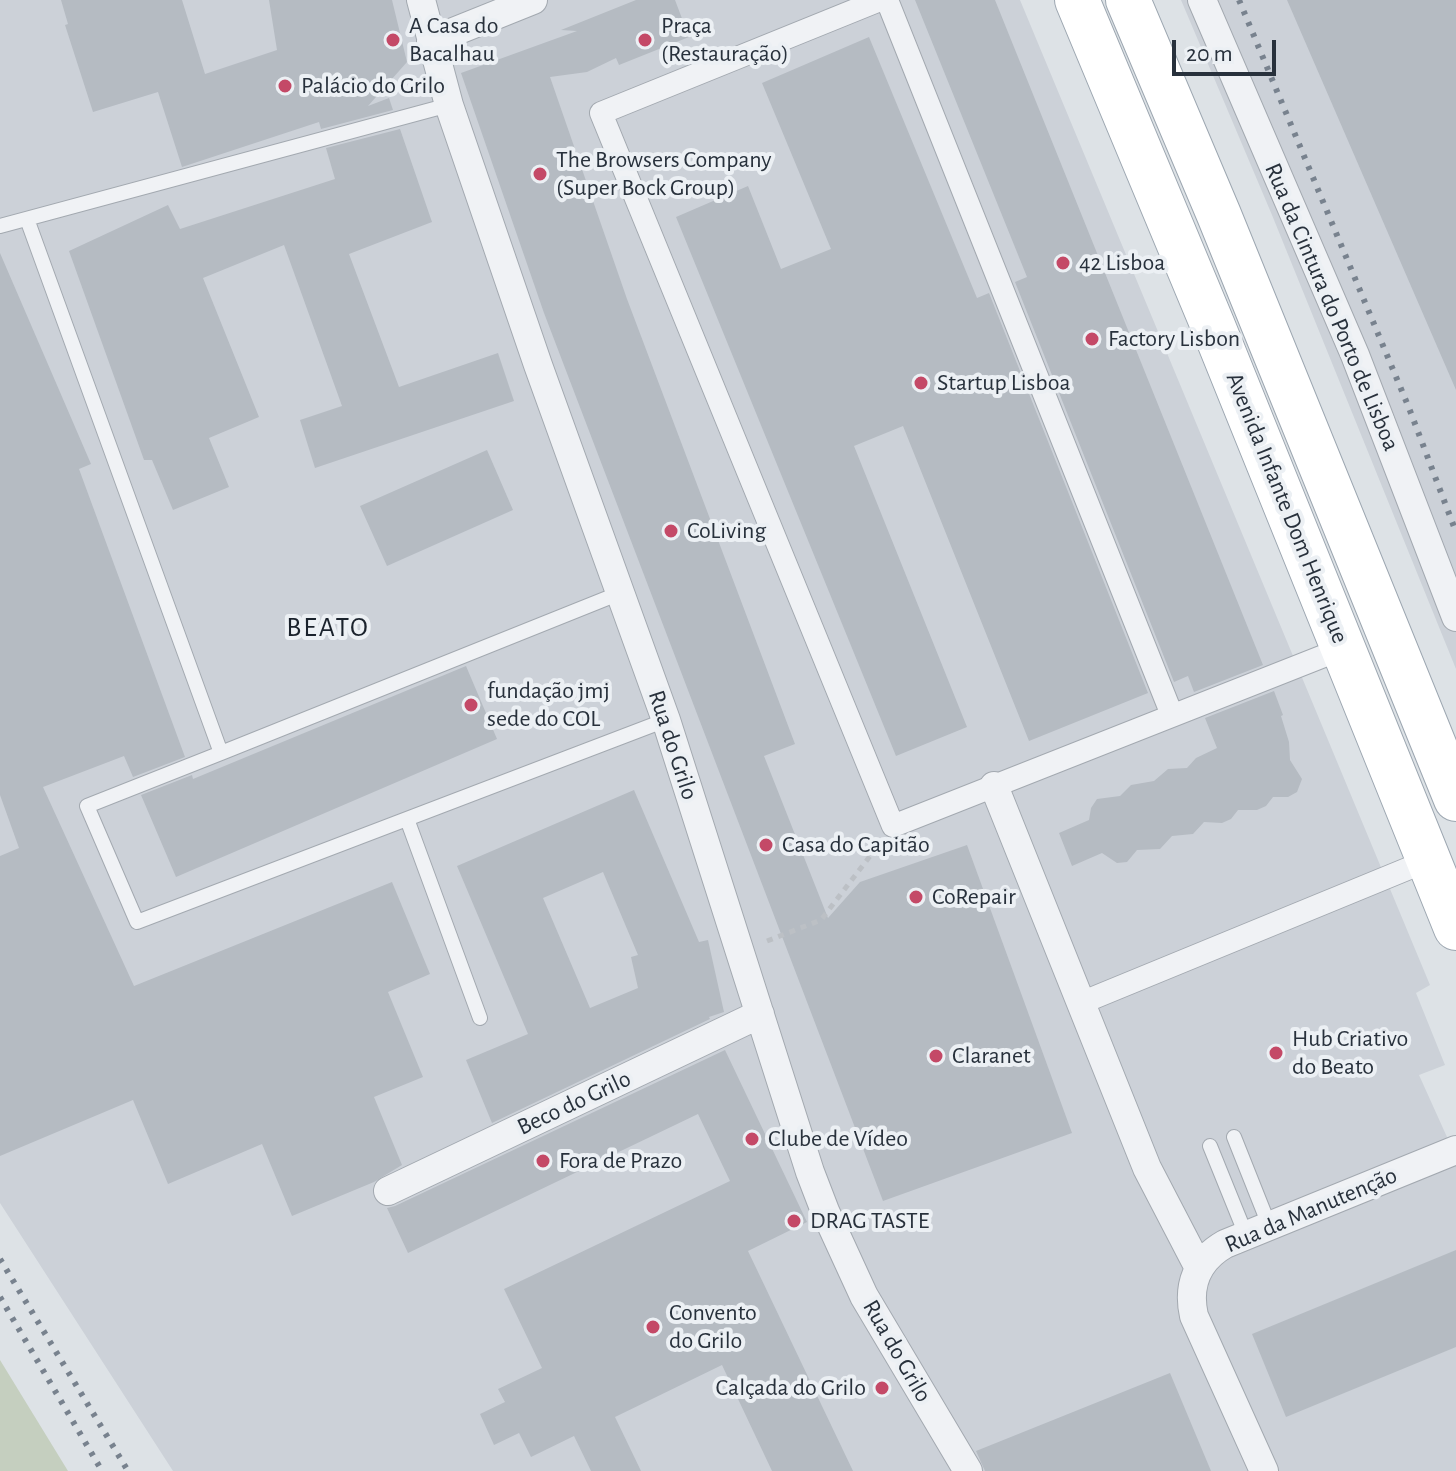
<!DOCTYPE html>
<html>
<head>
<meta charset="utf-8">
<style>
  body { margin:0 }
  #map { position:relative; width:1456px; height:1471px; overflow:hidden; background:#dde2e6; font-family:"Alegreya Sans",sans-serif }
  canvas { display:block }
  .scale { position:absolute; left:1172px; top:40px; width:104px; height:36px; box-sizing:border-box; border:4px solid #28313c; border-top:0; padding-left:10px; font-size:24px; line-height:28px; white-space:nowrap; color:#28313c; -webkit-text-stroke:6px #ecf0f4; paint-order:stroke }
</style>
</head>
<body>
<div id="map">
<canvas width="1456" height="1471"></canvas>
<div class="scale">20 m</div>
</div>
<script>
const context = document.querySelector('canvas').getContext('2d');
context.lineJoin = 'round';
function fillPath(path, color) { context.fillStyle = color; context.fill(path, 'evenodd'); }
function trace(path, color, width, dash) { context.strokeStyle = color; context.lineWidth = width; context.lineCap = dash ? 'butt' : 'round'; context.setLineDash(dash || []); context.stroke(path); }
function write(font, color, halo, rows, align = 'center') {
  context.font = font + ' "Alegreya Sans",sans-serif'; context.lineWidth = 8; context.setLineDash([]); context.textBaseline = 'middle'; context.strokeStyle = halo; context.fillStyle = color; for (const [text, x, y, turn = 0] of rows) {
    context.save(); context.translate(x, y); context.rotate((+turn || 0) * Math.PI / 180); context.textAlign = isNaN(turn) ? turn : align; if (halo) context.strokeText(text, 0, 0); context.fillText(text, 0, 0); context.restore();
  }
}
const built = new Path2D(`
  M 0,0 L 1020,0 L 1430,985 L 1416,993 L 1445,1065 L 1419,1075 L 1456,1157 L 1456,1471 L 173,1471 L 0,1203 Z
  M 1181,0 L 1456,0 L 1456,669 L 1272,215 Z`);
const green = new Path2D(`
  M 0,1360 L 68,1471 L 0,1471 Z`);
const building = new Path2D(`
  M 61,0 L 182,0 L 205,74 L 277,50 L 269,0 L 392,0 L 407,62 L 368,106 L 389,98 L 393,110 L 321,129 L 319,122 L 182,167 L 158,92 L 93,112 L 65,25 L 68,24 Z
  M 636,0 L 675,0 L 689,37 L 619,65 L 616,58 L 587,72 L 550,77 L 627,299 L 795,744 L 764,756 L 828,918 L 860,882 L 967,845 L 1072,1133 L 883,1201 L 544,313 L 461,73 L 577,31 L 561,30 Z
  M 915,0 L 995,0 L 1263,665 L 1194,692 L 1188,676 L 1174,682 L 1015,282 L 1027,277 Z
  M 1287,0 L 1456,0 L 1456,390 Z
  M 869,37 L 977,298 L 989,293 L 1148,693 L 1029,741 L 903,426 L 854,446 L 967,727 L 896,756 L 676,217 L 748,186 L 781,269 L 831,249 L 762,83 Z
  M 400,129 L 432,222 L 349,254 L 399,387 L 498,353 L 514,401 L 315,468 L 300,420 L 342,406 L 284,245 L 203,278 L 259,417 L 209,438 L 229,487 L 173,510 L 152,460 L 144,460 L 69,251 L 168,205 L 180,229 L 335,179 L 326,148 Z
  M 0,253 L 91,464 L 79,469 L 185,757 L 133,777 L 124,756 L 43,787 L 134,986 L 392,882 L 430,974 L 388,992 L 423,1077 L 374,1097 L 402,1165 L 374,1182 L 292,1216 L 262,1144 L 168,1184 L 133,1100 L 0,1156 L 0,856 L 19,848 L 0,795 Z
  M 487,450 L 513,510 L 387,566 L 360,506 Z
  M 466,666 L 497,739 L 176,877 L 141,795 L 192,775 L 193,779 Z
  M 1274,691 L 1283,715 L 1281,716 L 1289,742 L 1290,760 L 1302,779 L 1297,792 L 1288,797 L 1273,797 L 1266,806 L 1257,810 L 1238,810 L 1231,819 L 1222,823 L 1204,822 L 1193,834 L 1172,836 L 1160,849 L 1137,850 L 1127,862 L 1117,863 L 1102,853 L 1072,866 L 1059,833 L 1089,820 L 1091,808 L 1097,799 L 1120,796 L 1131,785 L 1154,781 L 1168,769 L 1187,768 L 1196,758 L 1217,748 L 1205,718 Z
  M 634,790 L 699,942 L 708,940 L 724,1012 L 709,1017 L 710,1019 L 492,1123 L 466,1060 L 528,1034 L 457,866 ZM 603,872 L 638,955 L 631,957 L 638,988 L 590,1008 L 543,898 Z
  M 725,1050 L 807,1222 L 748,1251 L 853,1471 L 772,1471 L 722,1365 L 615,1417 L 641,1471 L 591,1471 L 574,1436 L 531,1457 L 519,1433 L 494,1445 L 480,1414 L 505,1402 L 498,1389 L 542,1368 L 504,1289 L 730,1181 L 698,1114 L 408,1253 L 387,1208 L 395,1206 Z
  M 1456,1250 L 1456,1347 L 1286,1417 L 1252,1334 Z
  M 1170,1373 L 1211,1471 L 985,1471 L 976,1451 Z`);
const path = new Path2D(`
  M 767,941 L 821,920 L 877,847`);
const service = new Path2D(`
  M 27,219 L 221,753 L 87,806 L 137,922 L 666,720
  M 0,226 L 449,105
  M 221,753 L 620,593
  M 407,819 L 480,1018
  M 1234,1137 L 1269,1225
  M 1210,1146 L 1246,1235`);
const pedestrian = new Path2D(`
  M 880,0 L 601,113 L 893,826 L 1344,648
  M 887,0 L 1172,715
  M 1081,1003 L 1429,860`);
const minor = new Path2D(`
  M 421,0 L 449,105 L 538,365 L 666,720 L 810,1172 L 825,1211 L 864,1296 L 968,1471
  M 1202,0 L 1355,355 L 1456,617
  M 431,41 L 533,0
  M 994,786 L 1147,1168 L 1199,1268
  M 388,1191 L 760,1014
  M 1264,1471 L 1194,1316 C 1187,1285 1197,1260 1225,1244 L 1456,1150`);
const primary = new Path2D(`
  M 1077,0 L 1213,326 L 1456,928
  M 1128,0 L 1219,215 L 1456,799`);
const rail = new Path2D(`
  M 1239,0 L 1409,408 L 1456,532
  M 0,1259 L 128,1471
  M 0,1297 L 102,1471`);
const markers = [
  [393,40,8,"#c44967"],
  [645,40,8,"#c44967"],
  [285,86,8,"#c44967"],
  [540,174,8,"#c44967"],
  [1063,263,8,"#c44967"],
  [1092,339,8,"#c44967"],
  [921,383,8,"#c44967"],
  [671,531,8,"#c44967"],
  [471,705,8,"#c44967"],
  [766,845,8,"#c44967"],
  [916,897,8,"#c44967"],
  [1276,1053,8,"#c44967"],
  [936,1056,8,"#c44967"],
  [752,1139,8,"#c44967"],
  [543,1161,8,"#c44967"],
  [794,1221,8,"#c44967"],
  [653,1327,8,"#c44967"],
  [882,1388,8,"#c44967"]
];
const poiNames = [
  ["A Casa do",409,26],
  ["Bacalhau",409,54],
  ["Praça",661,26],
  ["(Restauração)",661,54],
  ["Palácio do Grilo",301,86],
  ["The Browsers Company",556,160],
  ["(Super Bock Group)",556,188],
  ["42 Lisboa",1079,263],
  ["Factory Lisbon",1108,339],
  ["Startup Lisboa",937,383],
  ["CoLiving",687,531],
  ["fundação jmj",487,691],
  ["sede do COL",487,719],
  ["Casa do Capitão",782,845],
  ["CoRepair",932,897],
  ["Hub Criativo",1292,1039],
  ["do Beato",1292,1067],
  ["Claranet",952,1056],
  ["Clube de Vídeo",768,1139],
  ["Fora de Prazo",559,1161],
  ["DRAG TASTE",810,1221],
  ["Convento",669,1313],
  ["do Grilo",669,1341],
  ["Calçada do Grilo",866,1388,"right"]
];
const streetNames = [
  ["Rua da Cintura do Porto de Lisboa",1332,307,67],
  ["Avenida Infante Dom Henrique",1287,508,68],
  ["Rua do Grilo",673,745,72],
  ["Beco do Grilo",574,1103,-25],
  ["Rua da Manutenção",1311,1210,-23],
  ["Rua do Grilo",897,1351,60]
];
const quarterNames = [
  ["BEATO",328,628]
];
fillPath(built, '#ccd1d8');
fillPath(green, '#c5cfbf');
fillPath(building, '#b5bbc2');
trace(service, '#a3a9b0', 16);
trace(pedestrian, '#a3a9b0', 24);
trace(minor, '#a3a9b0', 30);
trace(primary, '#9da7b1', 46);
trace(path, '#bcc0c5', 5, [6, 6]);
trace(service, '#f0f2f5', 14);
trace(pedestrian, '#f0f2f5', 22);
trace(minor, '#f0f2f5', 28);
trace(primary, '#fff', 44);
trace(rail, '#78828e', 6, [4, 8]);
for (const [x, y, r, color] of markers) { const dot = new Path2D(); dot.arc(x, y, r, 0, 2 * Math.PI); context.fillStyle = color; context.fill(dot); trace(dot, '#ecf0f4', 3); }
write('24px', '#28313c', '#ecf0f4', poiNames, 'left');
write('24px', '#28313c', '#ecf0f4', streetNames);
context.letterSpacing = '2px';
write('28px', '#1a222c', '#ecf0f4', quarterNames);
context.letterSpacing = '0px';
</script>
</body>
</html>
